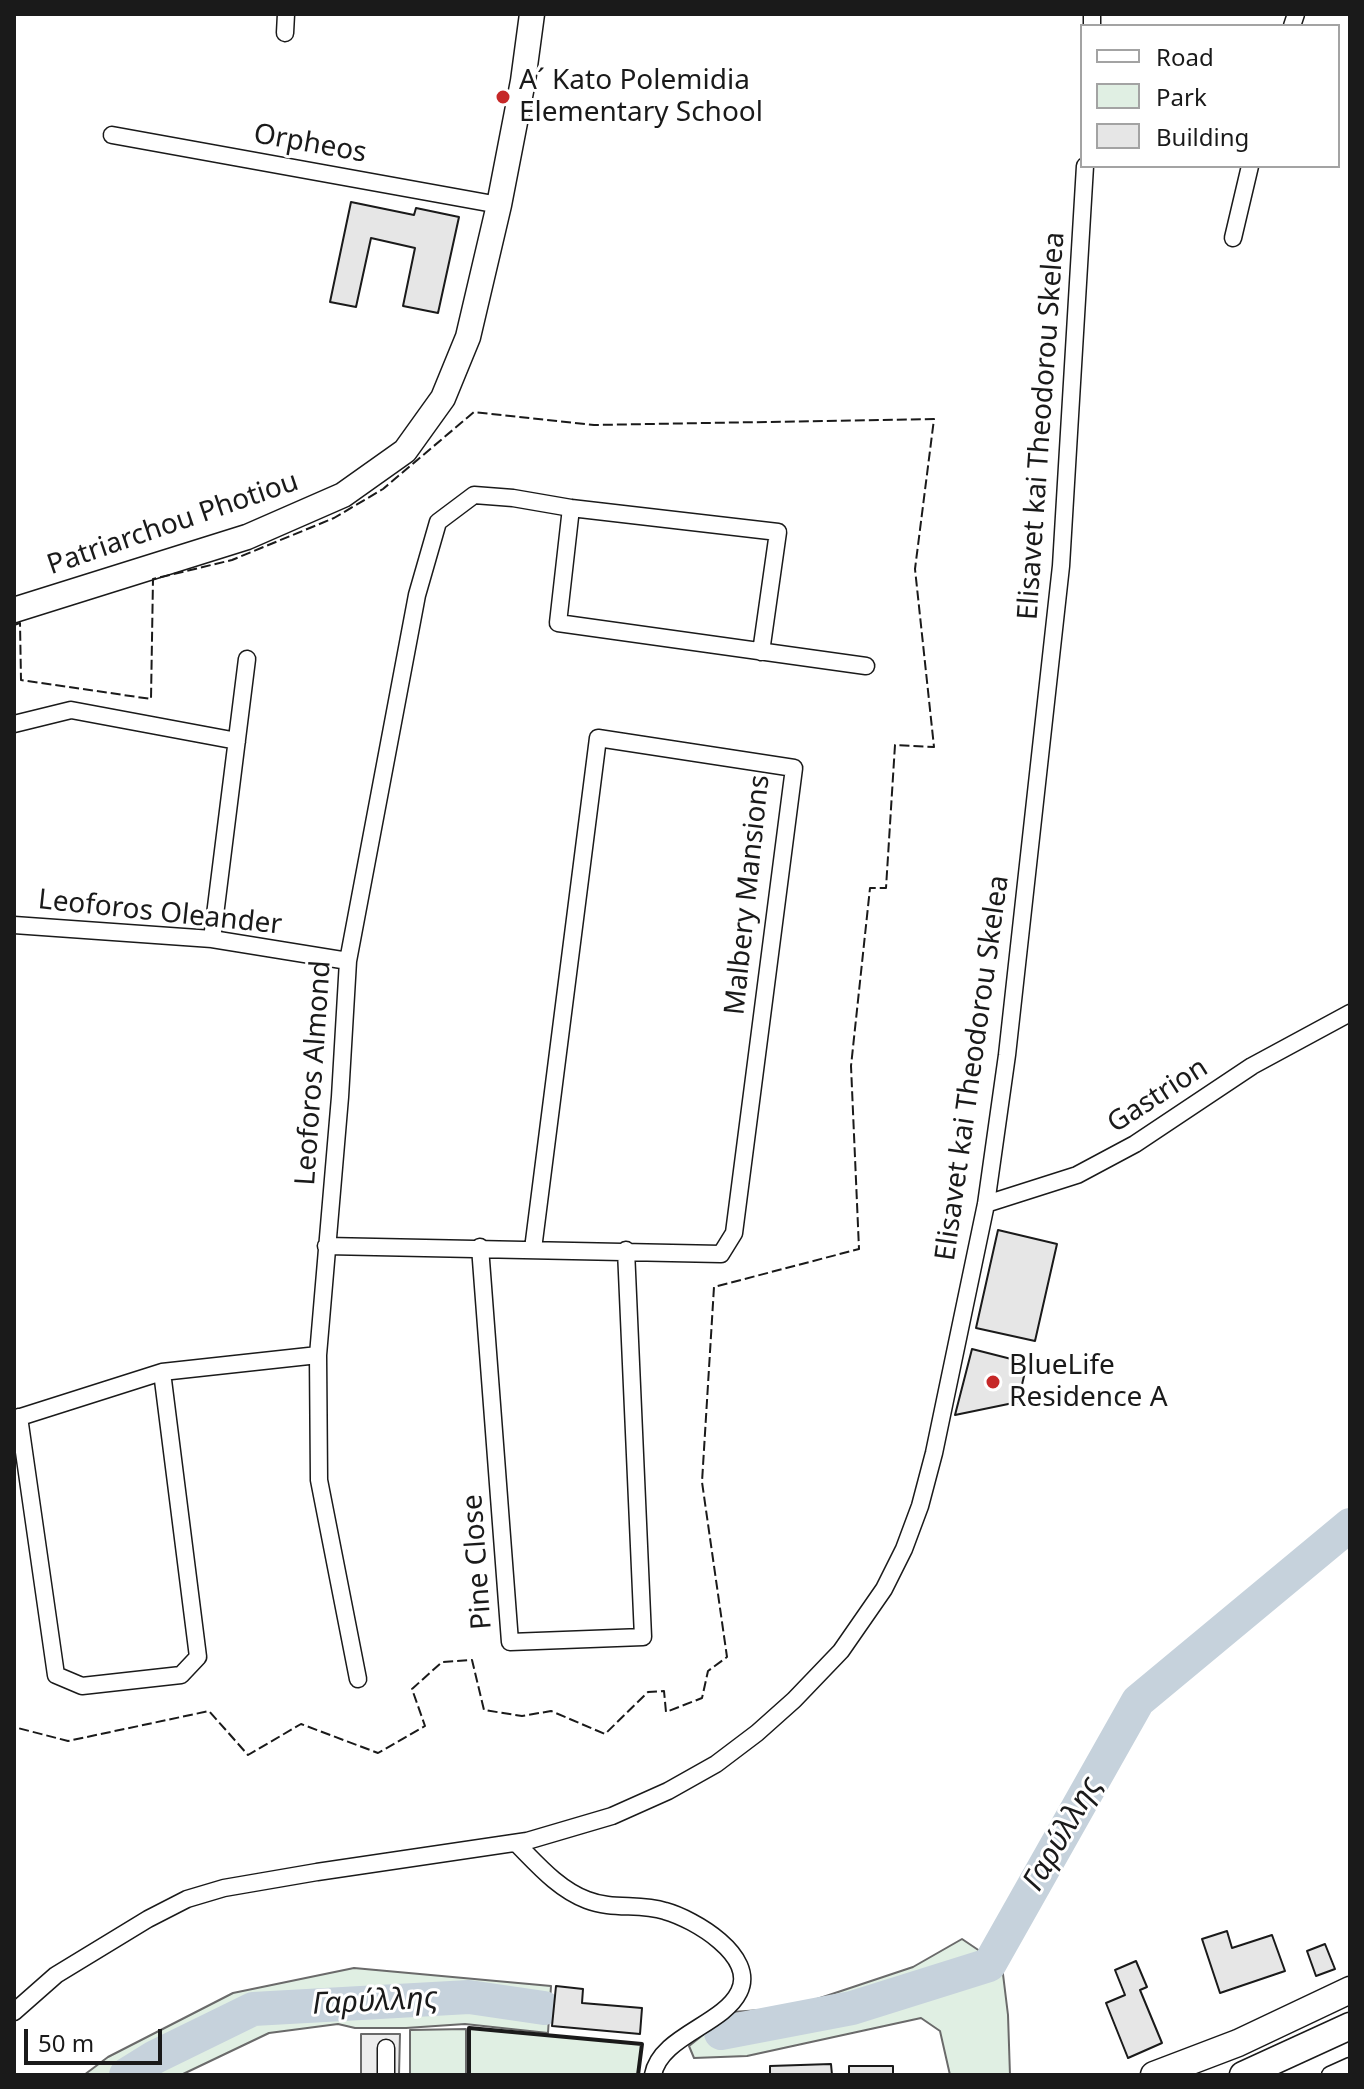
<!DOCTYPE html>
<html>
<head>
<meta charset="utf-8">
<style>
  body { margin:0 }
  #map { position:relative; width:1364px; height:2089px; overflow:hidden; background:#fff; font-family:"Noto Sans",sans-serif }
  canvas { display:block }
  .frame { position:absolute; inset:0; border:16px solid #1a1a1a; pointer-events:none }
  .legend { position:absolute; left:1080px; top:24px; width:260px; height:144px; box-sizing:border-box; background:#fff; border:2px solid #a3a3a3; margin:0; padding:10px 14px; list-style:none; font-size:24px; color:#1a1a1a }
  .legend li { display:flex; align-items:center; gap:16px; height:40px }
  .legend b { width:40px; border:2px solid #a3a3a3 }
  .scale { position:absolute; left:24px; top:2029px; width:138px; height:36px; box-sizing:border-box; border:4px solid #1a1a1a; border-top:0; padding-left:10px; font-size:24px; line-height:28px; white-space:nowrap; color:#1a1a1a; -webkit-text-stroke:6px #fff; paint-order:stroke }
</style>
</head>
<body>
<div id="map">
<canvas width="1364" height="2089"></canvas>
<div class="frame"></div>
<ul class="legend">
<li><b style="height:10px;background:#fff"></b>Road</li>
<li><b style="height:22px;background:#e0efe3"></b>Park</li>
<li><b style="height:22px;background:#e6e6e6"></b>Building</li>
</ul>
<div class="scale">50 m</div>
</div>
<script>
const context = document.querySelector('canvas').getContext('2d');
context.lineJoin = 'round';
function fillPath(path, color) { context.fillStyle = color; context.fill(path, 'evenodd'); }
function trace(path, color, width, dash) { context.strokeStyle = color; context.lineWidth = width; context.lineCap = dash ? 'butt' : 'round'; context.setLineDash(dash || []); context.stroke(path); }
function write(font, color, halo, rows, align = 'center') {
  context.font = font + ' "Noto Sans",sans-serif'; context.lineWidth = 6; context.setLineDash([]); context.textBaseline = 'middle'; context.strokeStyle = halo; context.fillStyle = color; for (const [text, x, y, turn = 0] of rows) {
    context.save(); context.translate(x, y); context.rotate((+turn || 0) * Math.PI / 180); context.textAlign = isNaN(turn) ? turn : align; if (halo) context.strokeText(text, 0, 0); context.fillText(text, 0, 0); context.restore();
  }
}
const green = new Path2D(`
  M 962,1939 L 1002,1966 L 1008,2015 L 1010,2075 L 950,2075 L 940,2031 L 921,2018 L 747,2056 L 694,2058 L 689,2046 L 732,2012 L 790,2008 L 913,1967 Z
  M 354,1968 L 551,1986 L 548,2033 L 465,2024 L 406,2028 L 355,2028 L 338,2024 L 269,2033 L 181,2075 L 84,2075 L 108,2057 L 233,1993 Z
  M 469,2028 L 642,2044 L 638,2075 L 469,2075 Z
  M 466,2029 L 466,2075 L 410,2075 L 410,2030 Z`);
const parking = new Path2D(`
  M 361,2034 L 400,2034 L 399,2075 L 361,2075 Z`);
const river = new Path2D(`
  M 721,2033 L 852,2008 L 989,1965 L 1138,1701 L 1350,1525
  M 126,2075 L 155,2057 L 253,2009 L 469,1997 L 544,2008`);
const building = new Path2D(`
  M 351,202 L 414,215 L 416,208 L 459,217 L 438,313 L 403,306 L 415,248 L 371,238 L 356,307 L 330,302 Z
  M 998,1230 L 1057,1244 L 1035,1341 L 976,1328 Z
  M 972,1349 L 1027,1363 L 1018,1402 L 955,1415 Z
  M 1227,1931 L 1232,1948 L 1272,1935 L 1285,1971 L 1220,1993 L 1202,1939 Z
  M 1325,1944 L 1335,1969 L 1316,1976 L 1307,1951 Z
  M 1136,1961 L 1147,1987 L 1140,1990 L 1162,2043 L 1128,2058 L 1106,2003 L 1125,1995 L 1115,1970 Z
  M 556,1986 L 583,1989 L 582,2003 L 642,2008 L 640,2034 L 552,2026 Z
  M 831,2064 L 832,2075 L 770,2075 L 770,2066 Z
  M 849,2066 L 893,2066 L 893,2075 L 849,2075 Z`);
const street = new Path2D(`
  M 1092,26 L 1092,14
  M 1292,26 L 1296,14
  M 285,33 L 286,14
  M 112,135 L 499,205
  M 1233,238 L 1250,166
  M 571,508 L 558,623 L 866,666
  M 14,724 L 71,710 L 237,741
  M 14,925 L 212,939 L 348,961
  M 212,939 L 247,659
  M 986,1204 L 1077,1175 L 1135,1144 L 1252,1066 L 1350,1013
  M 326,1246 L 721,1254 L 734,1233 L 794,768 L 598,738 L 533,1249
  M 480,1247 L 510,1642 L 643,1637 L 626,1250
  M 19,1417 L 56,1675 L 82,1686 L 181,1675 L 198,1657 L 162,1372
  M 14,1419 L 162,1372 L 318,1355
  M 358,1679 L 319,1480 L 318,1355 L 340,1097 L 348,961 L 417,595 L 438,522 L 474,495 L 513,498 L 571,508 L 778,532 L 761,652
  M 516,1843 C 537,1864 558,1889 587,1900 C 612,1910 640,1903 665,1911 C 694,1919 757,1956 739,1992 C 723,2025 660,2036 653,2075
  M 14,2012 L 56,1975 L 148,1919 L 187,1899 L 224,1888 L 317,1872 L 527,1841 L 612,1816 L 668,1791 L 716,1764 L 757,1733 L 794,1700 L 841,1651 L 884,1589 L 904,1549 L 920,1506 L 934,1453 L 986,1204 L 1007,1055 L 1061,566 L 1085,166
  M 386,2048 L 386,2075
  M 1330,2075 L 1350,2066`);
const secondary = new Path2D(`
  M 14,610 L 247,537 L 343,495 L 405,451 L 443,398 L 468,337 L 499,205 L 523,81 L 532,14`);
const primary = new Path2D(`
  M 1154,2075 L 1238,2043 L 1350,1990
  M 1243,2075 L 1350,2026`);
const fence = new Path2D(`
  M 14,625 L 20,623 L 21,680 L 151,699 L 153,579 L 232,560 L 334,518 L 383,489 L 474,412 L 594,425 L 934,419 L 915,569 L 934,747 L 895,745 L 886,888 L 870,888 L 851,1066 L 859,1249 L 714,1287 L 702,1482 L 727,1657 L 708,1671 L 702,1698 L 666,1712 L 664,1691 L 648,1692 L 605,1734 L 551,1711 L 522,1716 L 484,1710 L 472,1660 L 442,1662 L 412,1689 L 425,1726 L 378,1753 L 301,1724 L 248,1755 L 209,1711 L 68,1741 L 14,1727`);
const wall = new Path2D(`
  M 469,2075 L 469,2028 L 642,2044 L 638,2075`);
const markers = [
  [503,97,8,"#c62828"],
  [993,1382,8,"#c62828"]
];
const poiNames = [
  ["A´ Kato Polemidia",519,81],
  ["Elementary School",519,113],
  ["BlueLife",1009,1366],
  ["Residence A",1009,1398]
];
const streetNames = [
  ["Orpheos",310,144,10],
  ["Elisavet kai Theodorou Skelea",1042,426,-86],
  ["Patriarchou Photiou",173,524,-19],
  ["Malbery Mansions",748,895,-84],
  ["Leoforos Oleander",160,913,6],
  ["Elisavet kai Theodorou Skelea",973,1068,-82],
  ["Leoforos Almond",314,1073,-86],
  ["Gastrion",1158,1096,-33],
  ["Pine Close",478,1562,-94]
];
const waterNames = [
  ["Γαρύλλης",1063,1834,-60],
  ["Γαρύλλης",375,2002,-3]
];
fillPath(green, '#e0efe3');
trace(green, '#6a6a6a', 2);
fillPath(parking, '#ededed');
trace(parking, '#6a6a6a', 2);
trace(river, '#c6d2dc', 34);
fillPath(building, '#e6e6e6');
trace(building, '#1a1a1a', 2);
trace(street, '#1a1a1a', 19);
trace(secondary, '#1a1a1a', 27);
trace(primary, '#1a1a1a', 29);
trace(street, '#fff', 16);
trace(secondary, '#fff', 24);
trace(primary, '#fff', 26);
trace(fence, '#1a1a1a', 2, [10, 4]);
trace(wall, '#1a1a1a', 4);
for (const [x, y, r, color] of markers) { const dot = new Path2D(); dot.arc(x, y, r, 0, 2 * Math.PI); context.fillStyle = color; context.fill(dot); trace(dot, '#fff', 3); }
write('28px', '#1a1a1a', '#fff', poiNames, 'left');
write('28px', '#1a1a1a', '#fff', streetNames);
write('italic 30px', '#1a1a1a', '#fff', waterNames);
</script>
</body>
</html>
